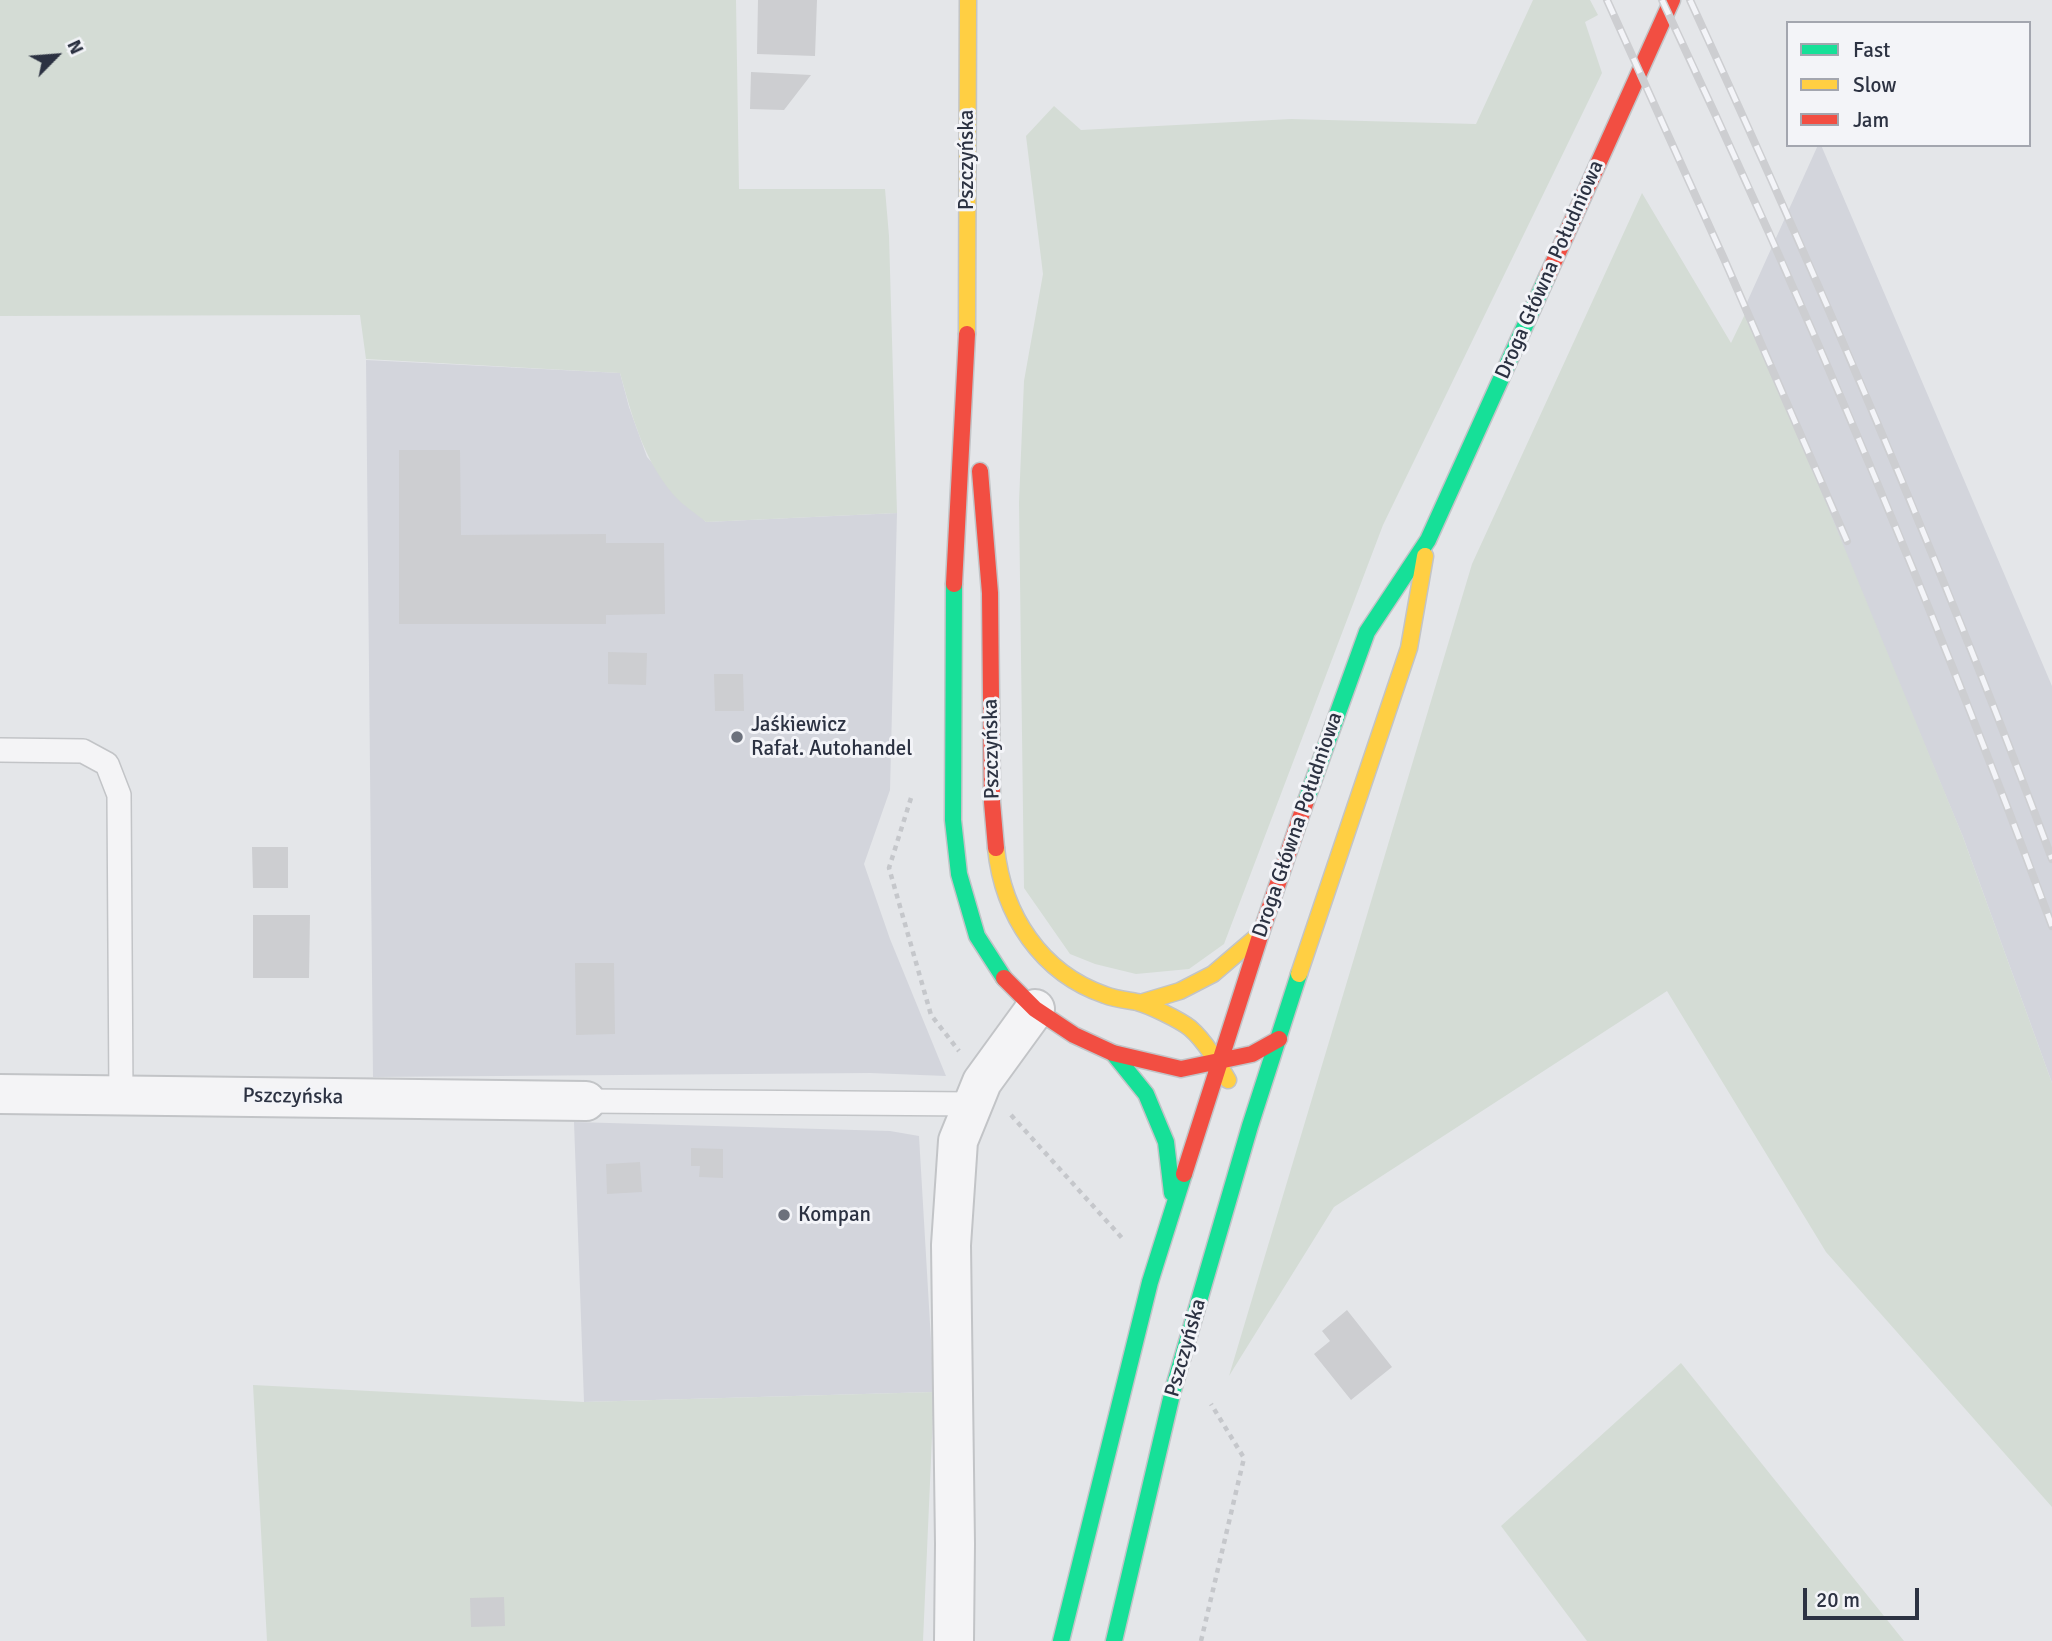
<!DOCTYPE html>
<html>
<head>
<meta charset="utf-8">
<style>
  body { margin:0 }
  #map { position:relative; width:2052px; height:1641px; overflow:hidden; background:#e4e6e9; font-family:Signika,sans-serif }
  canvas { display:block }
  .legend { position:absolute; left:1786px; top:21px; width:245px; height:126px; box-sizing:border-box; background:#f3f4f8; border:2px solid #a3a6af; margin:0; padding:9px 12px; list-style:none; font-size:21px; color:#2c3242 }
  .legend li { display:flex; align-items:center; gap:14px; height:35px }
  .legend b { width:35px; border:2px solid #a3a6af }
  .north { position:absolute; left:21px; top:21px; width:70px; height:70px; -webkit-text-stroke:5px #f3f4f8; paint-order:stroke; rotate:65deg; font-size:19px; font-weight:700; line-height:28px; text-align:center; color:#2c3242 }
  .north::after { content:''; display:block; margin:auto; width:24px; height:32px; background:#2c3242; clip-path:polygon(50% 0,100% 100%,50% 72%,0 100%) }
  .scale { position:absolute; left:1803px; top:1588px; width:116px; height:32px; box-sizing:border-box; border:4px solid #2c3242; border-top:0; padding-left:9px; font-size:21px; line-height:24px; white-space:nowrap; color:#2c3242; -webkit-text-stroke:5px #f3f4f8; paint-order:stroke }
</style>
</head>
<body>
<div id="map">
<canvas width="2052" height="1641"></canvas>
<ul class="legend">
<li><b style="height:9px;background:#16e098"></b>Fast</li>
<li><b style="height:9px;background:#ffcf43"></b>Slow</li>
<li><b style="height:9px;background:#f24e42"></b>Jam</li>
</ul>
<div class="north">N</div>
<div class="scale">20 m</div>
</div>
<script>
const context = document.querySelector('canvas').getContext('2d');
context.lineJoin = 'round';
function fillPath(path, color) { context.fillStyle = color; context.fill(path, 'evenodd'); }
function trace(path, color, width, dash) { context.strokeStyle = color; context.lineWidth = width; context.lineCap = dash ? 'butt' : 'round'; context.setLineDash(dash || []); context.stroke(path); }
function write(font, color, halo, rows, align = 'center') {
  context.font = font + ' Signika,sans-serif'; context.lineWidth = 6; context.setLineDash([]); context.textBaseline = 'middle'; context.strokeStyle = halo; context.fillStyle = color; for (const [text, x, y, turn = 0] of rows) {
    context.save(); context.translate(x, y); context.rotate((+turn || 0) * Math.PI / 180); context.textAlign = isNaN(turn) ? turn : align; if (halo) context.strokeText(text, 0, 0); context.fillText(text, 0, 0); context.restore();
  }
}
const built = new Path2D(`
  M 1818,145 L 1821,145 L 2052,686 L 2052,1083 L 1963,837 L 1743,311 Z
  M 366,360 L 620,373 L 629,407 L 647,457 L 706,522 L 897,513 L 890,790 L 864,864 L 890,939 L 946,1076 L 870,1073 L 373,1077 Z
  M 574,1122 L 890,1131 L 919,1136 L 934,1392 L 584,1402 Z`);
const green = new Path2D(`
  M 0,0 L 736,0 L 739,189 L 885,189 L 889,236 L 897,513 L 706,522 C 695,513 681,504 672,493 C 643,458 632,416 620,373 L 366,359 L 360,315 L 0,316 Z
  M 1533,0 L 1590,0 L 1598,15 L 1585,22 L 1602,73 L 1383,525 L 1224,944 L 1189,969 L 1136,974 L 1095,964 L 1070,954 L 1024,888 L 1019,502 L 1024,381 L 1043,274 L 1026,136 L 1054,106 L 1081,130 L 1291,119 L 1476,124 Z
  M 1642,193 L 1731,343 L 1747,310 L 1963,837 L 2052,1083 L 2052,1507 L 1826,1252 L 1667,991 L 1334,1207 L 1229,1376 L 1472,564 Z
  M 1681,1363 L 1904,1641 L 1587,1641 L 1501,1526 Z
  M 253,1385 L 584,1402 L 934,1392 L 923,1641 L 267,1641 Z`);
const building = new Path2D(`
  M 758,0 L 817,0 L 815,56 L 757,54 Z
  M 751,72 L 811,75 L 784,110 L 750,109 Z
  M 399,450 L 460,450 L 461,535 L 606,534 L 606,543 L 664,543 L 665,614 L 606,615 L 606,624 L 399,624 Z
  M 608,652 L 647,653 L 646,685 L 608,684 Z
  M 714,674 L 743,674 L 744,711 L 715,711 Z
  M 252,847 L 288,847 L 288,888 L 253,888 Z
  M 253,915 L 310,915 L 309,978 L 253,978 Z
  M 575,963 L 614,963 L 615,1034 L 576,1035 Z
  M 691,1148 L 723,1149 L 723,1178 L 699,1177 L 700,1166 L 691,1166 Z
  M 640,1162 L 642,1192 L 607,1194 L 606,1164 Z
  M 1347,1310 L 1392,1367 L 1351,1400 L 1314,1354 L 1330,1341 L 1322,1331 Z
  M 504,1597 L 505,1626 L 471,1627 L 470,1598 Z`);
const path = new Path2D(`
  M 911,798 L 889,868 L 931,1015 L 959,1051
  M 1011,1115 L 1122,1238
  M 1201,1641 L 1244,1458 L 1211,1404`);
const lane = new Path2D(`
  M 0,750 L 83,751 L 107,764 L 119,795 L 121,1095
  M 586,1101 L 973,1104`);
const street = new Path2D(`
  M 0,1094 L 586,1101
  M 954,1641 L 955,1544 L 951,1245 L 958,1141 L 982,1082 L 1035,1009`);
const fast = new Path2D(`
  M 954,584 L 953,820 L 959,874 L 977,936 L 1004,978
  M 1306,801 L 1367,632 L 1428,540 L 1547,277
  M 1113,1053 L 1146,1094 L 1166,1142 L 1172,1193
  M 1061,1641 L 1150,1282 L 1184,1174
  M 1114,1641 L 1173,1390 L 1250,1126 L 1299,974`);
const slow = new Path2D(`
  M 967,334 L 968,0
  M 996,848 C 1003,915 1041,973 1105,995 C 1115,999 1126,1000 1137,1002 C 1149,1005 1180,1020 1190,1028 C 1205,1041 1218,1063 1228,1080
  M 1299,974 L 1409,648 L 1425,556
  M 1140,1003 L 1180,991 L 1213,974 L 1261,933`);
const jam = new Path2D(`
  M 1547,277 L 1672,0
  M 980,471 L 990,593 L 992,802 L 996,848
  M 954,584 L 967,334
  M 1004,978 L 1035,1009 L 1074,1035 L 1113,1053 L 1181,1069 L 1252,1054 L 1279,1039
  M 1184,1174 L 1261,933 L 1306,801`);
const rail = new Path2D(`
  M 1607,0 L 1725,261 L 1847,541
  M 1662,0 C 1805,303 1936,612 2052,926
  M 1690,0 C 1820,283 1943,567 2052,859`);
const markers = [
  [737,737,7,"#6c717c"],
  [784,1215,7,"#6c717c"]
];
const streetNames = [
  ["Pszczyńska",967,160,-90],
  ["Droga Główna Południowa",1550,270,-66],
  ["Pszczyńska",992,749,-91],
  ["Droga Główna Południowa",1298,825,-71],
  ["Pszczyńska",293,1097,1],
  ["Pszczyńska",1186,1348,-74]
];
const poiNames = [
  ["Jaśkiewicz",751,725],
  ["Rafał. Autohandel",751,749],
  ["Kompan",798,1215]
];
fillPath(built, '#d3d5dc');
fillPath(green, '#d4dcd5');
fillPath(building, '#cdced1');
trace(lane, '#c2c4c7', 26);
trace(street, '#c2c4c7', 42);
trace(fast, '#c2c4c7', 19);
trace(slow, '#c2c4c7', 19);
trace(jam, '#c2c4c7', 19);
trace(path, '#c5c7cb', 4.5, [5, 5]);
trace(lane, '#f4f4f6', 23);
trace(street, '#f4f4f6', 38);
trace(fast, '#16e098', 16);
trace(slow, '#ffcf43', 16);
trace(jam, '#f24e42', 16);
trace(rail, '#cdced1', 8);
trace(rail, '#f3f4f8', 5, [16]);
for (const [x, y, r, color] of markers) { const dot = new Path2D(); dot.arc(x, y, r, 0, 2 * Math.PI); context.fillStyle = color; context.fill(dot); trace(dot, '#f3f4f8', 2.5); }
write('21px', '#2c3242', '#f3f4f8', streetNames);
write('21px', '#2c3242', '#f3f4f8', poiNames, 'left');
</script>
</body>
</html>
